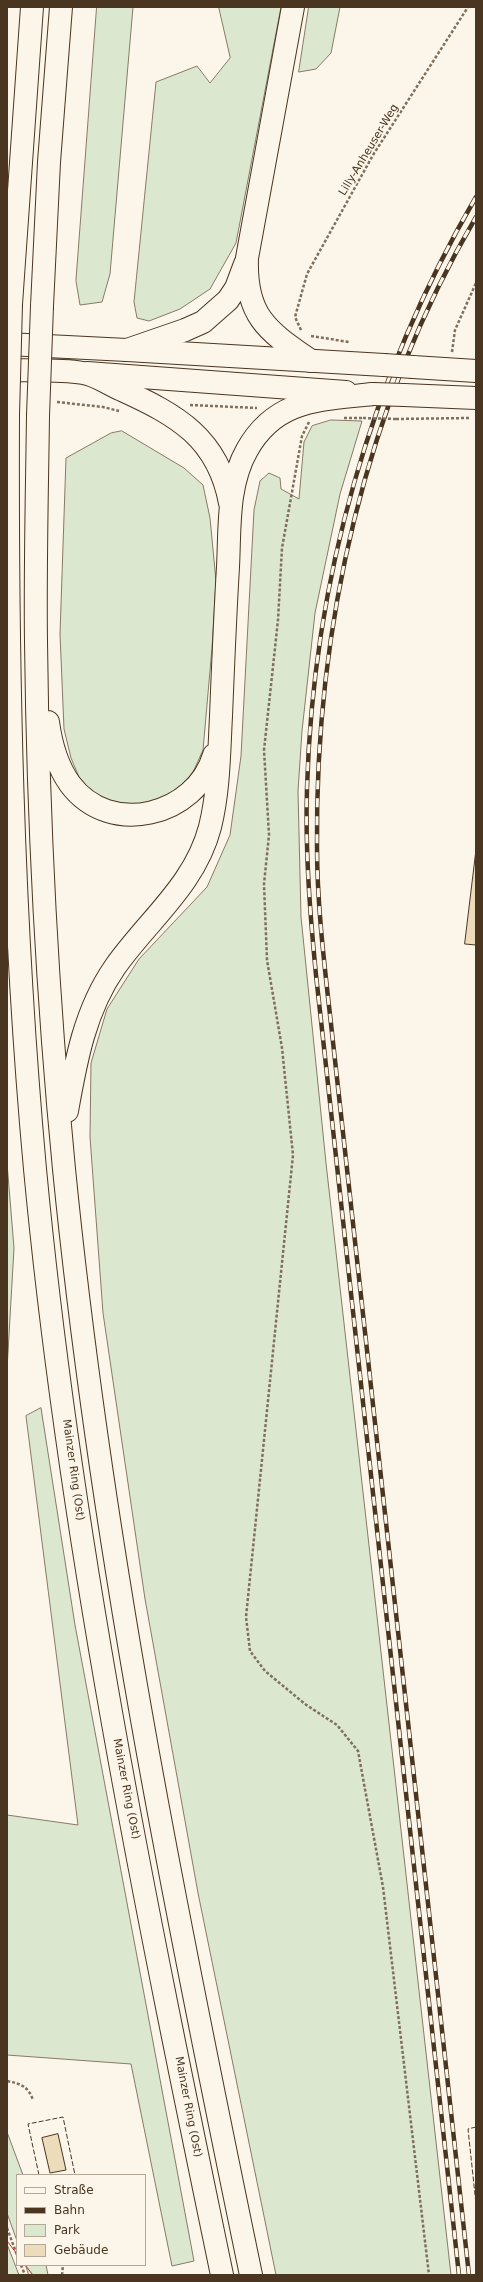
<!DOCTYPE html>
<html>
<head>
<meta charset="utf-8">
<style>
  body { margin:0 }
  #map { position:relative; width:483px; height:2282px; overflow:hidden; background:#fbf6e9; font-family:"DejaVu Sans",sans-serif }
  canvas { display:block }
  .frame { position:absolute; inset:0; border:8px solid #4a3520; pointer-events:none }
  .legend { position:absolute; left:16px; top:2174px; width:130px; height:92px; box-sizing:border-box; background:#fbf6e9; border:1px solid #b4a999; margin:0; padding:5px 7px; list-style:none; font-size:12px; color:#4a3520 }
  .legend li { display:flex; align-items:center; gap:8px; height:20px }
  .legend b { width:20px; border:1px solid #b4a999 }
</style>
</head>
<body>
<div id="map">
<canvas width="483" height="2282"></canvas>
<div class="frame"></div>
<ul class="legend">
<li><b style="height:5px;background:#fbf6e9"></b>Straße</li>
<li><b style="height:5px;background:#4a3520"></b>Bahn</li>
<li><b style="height:11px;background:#dce7d0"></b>Park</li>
<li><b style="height:11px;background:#ecdcbc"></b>Gebäude</li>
</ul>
</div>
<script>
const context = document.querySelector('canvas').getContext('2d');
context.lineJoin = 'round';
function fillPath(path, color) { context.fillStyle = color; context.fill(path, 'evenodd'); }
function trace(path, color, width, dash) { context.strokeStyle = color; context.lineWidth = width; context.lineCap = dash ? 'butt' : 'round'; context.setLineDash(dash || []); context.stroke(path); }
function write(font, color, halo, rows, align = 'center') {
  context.font = font + ' "DejaVu Sans",sans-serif'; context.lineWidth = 3; context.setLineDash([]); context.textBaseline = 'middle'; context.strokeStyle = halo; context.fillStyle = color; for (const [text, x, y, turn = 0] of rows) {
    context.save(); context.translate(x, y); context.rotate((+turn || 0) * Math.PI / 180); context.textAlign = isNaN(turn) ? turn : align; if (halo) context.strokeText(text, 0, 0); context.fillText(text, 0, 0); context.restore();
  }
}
const green = new Path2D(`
  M 97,7 L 133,7 L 110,274 L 102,302 L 80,305 L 76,281 Z
  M 219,7 L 281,7 L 236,243 L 210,289 L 180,309 L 149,321 L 137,318 L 134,302 L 156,82 L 197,66 L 210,83 L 230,58 Z
  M 309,7 L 340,7 L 331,53 L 316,69 L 299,72 Z
  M 331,420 L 362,421 L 340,494 L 315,613 L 302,731 L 298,791 L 301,917 L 326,1163 L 451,2275 L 276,2275 L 198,1893 L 145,1599 L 103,1313 L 90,1137 L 91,1063 L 107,1009 L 139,959 L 207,887 L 230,835 L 241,756 L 254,510 L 260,481 L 269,473 L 280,478 L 281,489 L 299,499 L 304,442 L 312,426 Z
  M 122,431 L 184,468 L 203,485 L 210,518 L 216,581 L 212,648 L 203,750 L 189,781 L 173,799 L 126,808 L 90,791 L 79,777 L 71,758 L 64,729 L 60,634 L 66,458 L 111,433 Z
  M 7,1163 L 14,1248 L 7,1370 Z
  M 41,1408 L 75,1625 L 194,2261 L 172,2266 L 131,2064 L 7,2055 L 7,1815 L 78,1825 L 26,1416 Z
  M 7,2132 L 23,2175 L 17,2175 L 17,2241 L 7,2213 Z
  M 7,2244 L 19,2275 L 7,2275 Z
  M 26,2265 L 46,2265 L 48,2275 L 29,2275 Z`);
const building = new Path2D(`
  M 476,850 L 476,945 L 465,944 Z
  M 58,2134 L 66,2170 L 50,2173 L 42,2138 Z`);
const path = new Path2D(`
  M 301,330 L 295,317 L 307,274 L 373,155 L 468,7
  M 311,336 L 349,342
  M 452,352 L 455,330 L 476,283
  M 57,402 L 103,407 L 119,411
  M 190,405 L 257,408
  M 344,418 L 363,418
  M 396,419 L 470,418
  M 309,422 L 302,436 L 282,548 L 278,620 L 264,750 L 269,835 L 264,884 L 267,960 L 282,1048 L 293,1155 L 246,1617 L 250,1651 L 265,1671 L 305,1704 L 337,1725 L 358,1751 L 383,1887 L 429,2275
  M 7,2081 C 21,2084 28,2086 33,2100
  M 7,2228 L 17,2255
  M 21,2265 L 25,2275
  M 62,2275 L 63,2265`);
const major = new Path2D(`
  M 127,350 L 384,365
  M 413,367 L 476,371
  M 87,373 L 346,392
  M 404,395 L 476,398`);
const highway = new Path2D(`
  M 293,7 L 247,258 C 245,317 268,331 311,361
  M 11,304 L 32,7
  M 42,306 L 49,162 L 61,7
  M 7,344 L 127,350 L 185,330 L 203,322 L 228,300 L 236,288 L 245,264
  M 7,370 C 32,371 59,369 83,373 C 96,375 110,385 122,390 C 177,415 218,438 230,503
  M 8,415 C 7,667 12,918 35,1169 C 70,1541 146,1909 222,2275
  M 38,416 C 37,491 35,567 36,642 C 38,818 47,994 64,1169 C 101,1542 175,1909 251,2275
  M 48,722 C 51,744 57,766 70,784 C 110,838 196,816 214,755
  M 67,1111 C 76,1060 85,1010 115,967 C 148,920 195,885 210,827 C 219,791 219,753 221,716 C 223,667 225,617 228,567 C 230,529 227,485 247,450 C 276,398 321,400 373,394`);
const rail = new Path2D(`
  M 459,2275 L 316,975 C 310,913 305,851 307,788 C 313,580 371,377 476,197
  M 469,2275 L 333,1042 C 326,977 317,911 317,846 C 315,627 365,406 476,217`);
const pathBridge = new Path2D(`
  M 363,418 L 396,419`);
const majorBridge = new Path2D(`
  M 384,365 L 413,367
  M 373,394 L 404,395`);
const highwayBridge = new Path2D(`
  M 8,415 L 11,304
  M 38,416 L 42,306`);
const fence = new Path2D(`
  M 476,2127 L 468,2129 L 476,2204
  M 39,2175 L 28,2124 L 63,2117 L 75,2175`);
const power = new Path2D(`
  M 7,2241 L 17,2254
  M 25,2265 L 33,2275`);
const streetNames = [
  ["Lilly-Anheuser-Weg",369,150,-59],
  ["Mainzer Ring (Ost)",73,1470,82],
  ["Mainzer Ring (Ost)",126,1789,79],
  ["Mainzer Ring (Ost)",188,2107,79]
];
fillPath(green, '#dce7d0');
trace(green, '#887966', 1);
fillPath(building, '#ecdcbc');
trace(building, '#4a3520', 1);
trace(major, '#4a3520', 24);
trace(highway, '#4a3520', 24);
trace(path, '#7f6f5c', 2.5, [3, 2]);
trace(major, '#fbf6e9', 22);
trace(highway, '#fbf6e9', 22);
trace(rail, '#4a3520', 4.5);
trace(rail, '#fbf6e9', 3, [9]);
trace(majorBridge, '#4a3520', 24, []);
trace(highwayBridge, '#4a3520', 24, []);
trace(pathBridge, '#7f6f5c', 2.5, [3, 2]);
trace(majorBridge, '#fbf6e9', 22);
trace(highwayBridge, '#fbf6e9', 22);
trace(fence, '#4a3520', 1, [5, 2]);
trace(power, '#c62828', 1, [14, 3, 2, 3]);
write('11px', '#4a3520', '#fbf6e9', streetNames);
</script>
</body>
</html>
